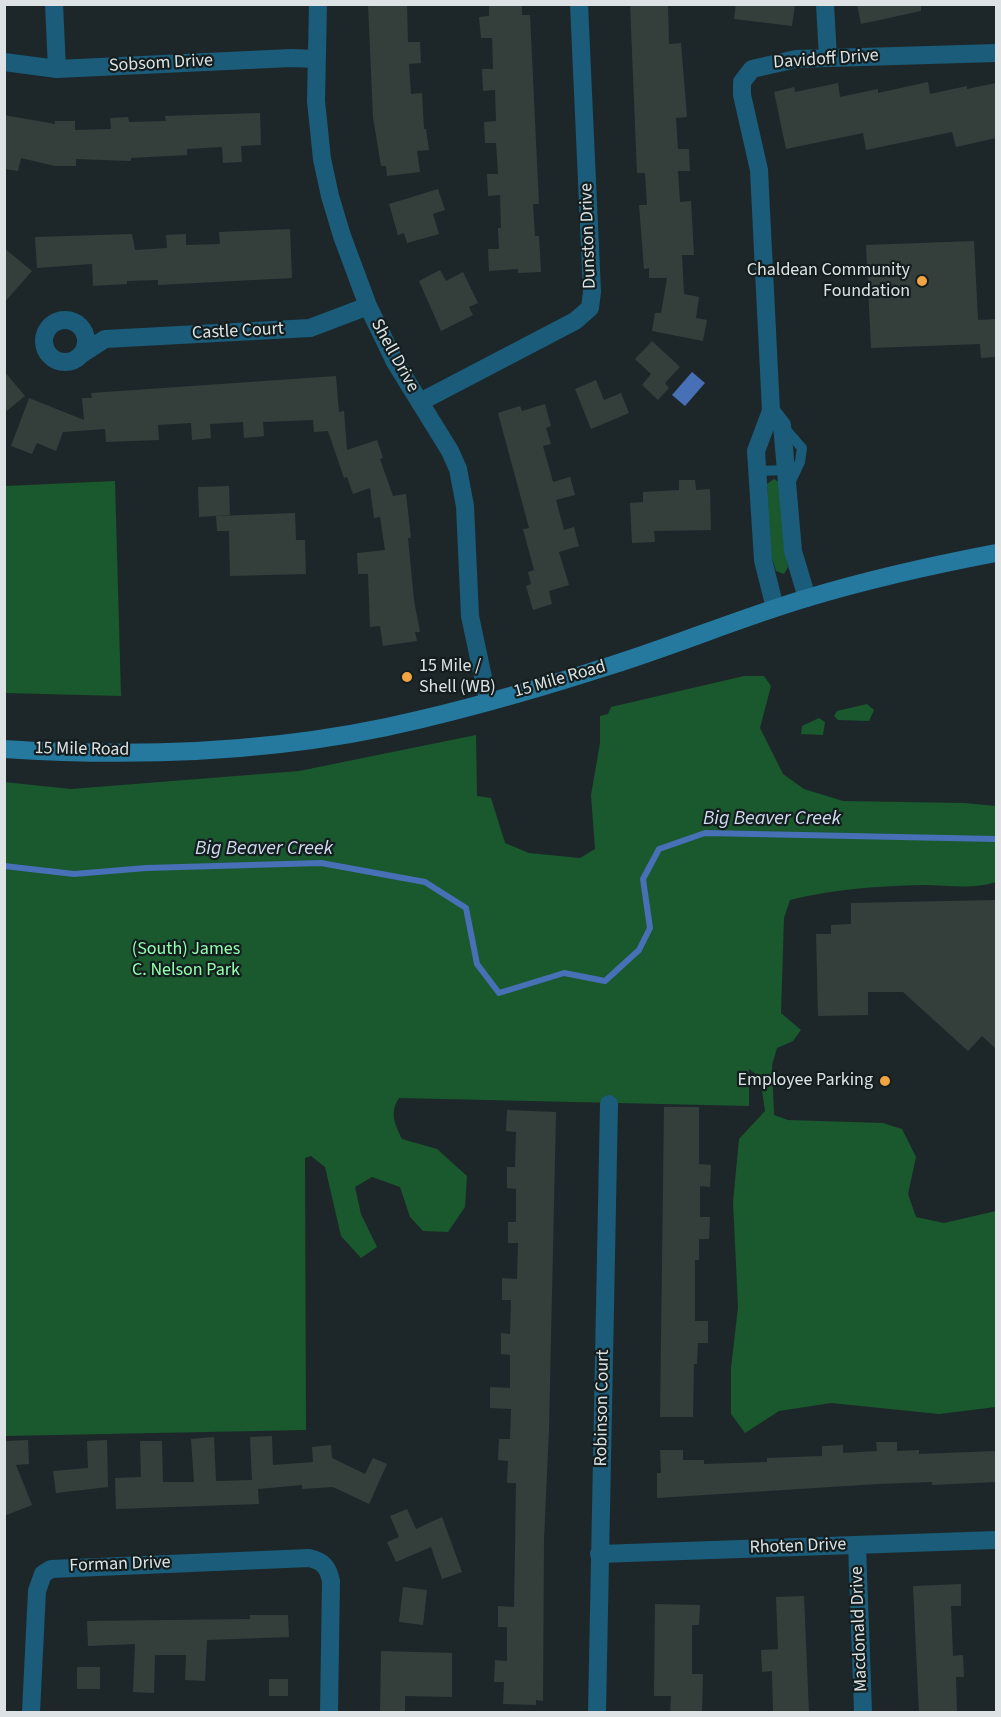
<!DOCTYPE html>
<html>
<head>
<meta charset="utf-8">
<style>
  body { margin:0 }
  #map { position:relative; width:1001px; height:1717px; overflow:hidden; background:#1d2729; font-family:"Source Sans 3",sans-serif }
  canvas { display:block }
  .frame { position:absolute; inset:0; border:6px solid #dde3e4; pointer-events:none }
</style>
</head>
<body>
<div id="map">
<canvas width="1001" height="1717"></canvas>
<div class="frame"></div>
</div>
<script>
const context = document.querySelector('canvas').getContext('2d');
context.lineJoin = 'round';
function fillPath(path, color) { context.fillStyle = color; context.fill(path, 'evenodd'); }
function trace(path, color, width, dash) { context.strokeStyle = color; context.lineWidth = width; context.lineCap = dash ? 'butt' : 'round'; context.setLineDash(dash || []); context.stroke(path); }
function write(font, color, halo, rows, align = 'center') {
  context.font = font + ' "Source Sans 3",sans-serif'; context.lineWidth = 4.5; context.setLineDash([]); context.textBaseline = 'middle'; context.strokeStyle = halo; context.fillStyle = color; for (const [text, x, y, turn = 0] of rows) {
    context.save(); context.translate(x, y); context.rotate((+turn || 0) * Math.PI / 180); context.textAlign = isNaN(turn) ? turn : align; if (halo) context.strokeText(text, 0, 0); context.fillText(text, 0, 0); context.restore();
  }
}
const green = new Path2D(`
  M 774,479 L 781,483 L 784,546 L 788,567 L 784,574 L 776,571 L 771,555 L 767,484 Z
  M 115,481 L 121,696 L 5,693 L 5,486 Z
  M 744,676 L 764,676 L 771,686 L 760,728 L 783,774 L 804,789 L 843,801 L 964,803 L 996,806 L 996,882 C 972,890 948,885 923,885 C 879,886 833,889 790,900 L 784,918 L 781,1013 L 801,1030 L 793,1041 L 777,1048 L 772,1065 L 774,1115 L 788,1120 L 883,1123 L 902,1129 L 916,1157 L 908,1194 L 916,1217 L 944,1223 L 996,1211 L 996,1407 L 939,1414 L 831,1403 L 779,1411 L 745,1433 L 731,1414 L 731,1368 L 738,1307 L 733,1202 L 739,1139 L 765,1111 L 760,1077 L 749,1069 L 749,1106 L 399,1098 C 389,1113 395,1124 402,1139 L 437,1149 L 467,1176 L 465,1207 L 448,1232 L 423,1231 L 410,1217 L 400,1187 L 372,1177 L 355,1187 L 361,1214 L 377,1247 L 361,1258 L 341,1236 L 325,1167 L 311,1156 L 305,1158 L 306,1430 L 5,1436 L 4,782 L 71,789 L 299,771 L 476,735 L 477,796 L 491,798 L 505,843 L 529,853 L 580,858 L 595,849 L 591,795 L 600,743 L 600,716 L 608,714 L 611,707 Z
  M 867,704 L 874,710 L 869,721 L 838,720 L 834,716 L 837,711 Z
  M 819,718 L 825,722 L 823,735 L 801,734 L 802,726 Z`);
const water = new Path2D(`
  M 692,372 L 705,383 L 685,406 L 672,395 Z`);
const stream = new Path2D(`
  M 4,866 L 74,874 L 146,868 L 321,863 L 425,882 L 466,908 L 477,964 L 499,993 L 564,973 L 605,981 L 639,950 L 650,928 L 643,879 L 659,849 L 705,833 L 996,839`);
const building = new Path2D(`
  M 368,4 L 407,4 L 408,42 L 420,42 L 421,63 L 409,64 L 411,94 L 422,93 L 424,129 L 426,129 L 429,150 L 417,151 L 420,172 L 387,176 L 386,166 L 381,166 L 373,117 Z
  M 489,4 L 522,4 L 522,15 L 530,15 L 539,204 L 533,204 L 535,236 L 539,236 L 541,272 L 518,273 L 518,269 L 489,271 L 488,249 L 499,249 L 498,228 L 501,228 L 500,195 L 488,196 L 487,174 L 498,174 L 496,143 L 485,143 L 484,122 L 496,121 L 495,90 L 483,91 L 482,69 L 493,69 L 492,38 L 481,38 L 479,17 L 489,16 Z
  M 630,4 L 668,4 L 669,44 L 681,43 L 687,117 L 676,118 L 678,149 L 689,149 L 690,171 L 678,171 L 680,202 L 691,201 L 694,255 L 682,255 L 684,294 L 699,297 L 696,318 L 707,320 L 703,341 L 652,331 L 655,313 L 661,313 L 667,278 L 649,278 L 649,268 L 644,269 L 639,205 L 647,205 L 645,173 L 637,173 Z
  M 736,4 L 795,4 L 792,26 L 734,19 Z
  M 857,4 L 921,4 L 921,11 L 861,24 Z
  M 928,82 L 930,94 L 967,86 L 967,89 L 996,83 L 996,138 L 956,147 L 952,132 L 866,150 L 863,133 L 786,149 L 774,92 L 794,87 L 795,92 L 838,83 L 840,97 L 878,89 L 878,93 Z
  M 260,113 L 261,145 L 241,146 L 242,162 L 223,163 L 222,147 L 187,149 L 187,155 L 131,158 L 131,161 L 76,159 L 76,166 L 55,166 L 21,158 L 18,171 L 4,169 L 4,115 L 55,124 L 55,121 L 75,121 L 75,130 L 111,129 L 110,118 L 128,117 L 129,122 L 166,121 L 165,116 Z
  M 438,189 L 445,210 L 433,214 L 439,234 L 407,243 L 404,233 L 398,235 L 389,204 Z
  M 290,229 L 292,278 L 158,285 L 158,280 L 127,281 L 127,284 L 93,286 L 92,264 L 37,268 L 35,237 L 132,234 L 135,250 L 167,248 L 166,235 L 186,234 L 186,245 L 220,244 L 219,232 Z
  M 974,241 L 978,320 L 996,319 L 996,357 L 981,358 L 980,344 L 871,348 L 866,245 Z
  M 4,248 L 32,271 L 4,303 Z
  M 440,270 L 446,281 L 463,272 L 478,303 L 469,307 L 473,315 L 441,331 L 419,281 Z
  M 652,341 L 680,367 L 665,383 L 669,388 L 658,400 L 642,385 L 651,374 L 635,359 Z
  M 4,371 L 25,396 L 4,413 Z
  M 336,376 L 339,412 L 344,411 L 347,450 L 377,440 L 383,458 L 380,459 L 393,496 L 406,494 L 411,538 L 408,538 L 414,600 L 420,632 L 415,632 L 417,641 L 383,646 L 380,626 L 370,627 L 368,574 L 358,574 L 357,553 L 385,550 L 380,517 L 374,518 L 370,488 L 353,494 L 347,477 L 344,478 L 328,431 L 314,432 L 313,420 L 263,422 L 264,436 L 244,438 L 243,422 L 210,424 L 211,438 L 192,440 L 191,423 L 158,425 L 159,440 L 106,442 L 105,429 L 63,432 L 56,451 L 37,443 L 32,454 L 11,446 L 29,398 L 84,420 L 82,398 L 92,398 L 91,393 Z
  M 596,380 L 604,400 L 621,393 L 629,413 L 591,429 L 575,389 Z
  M 545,404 L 551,426 L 546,428 L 551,444 L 543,446 L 553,482 L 570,477 L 575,495 L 556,500 L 564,530 L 574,527 L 579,546 L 559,552 L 569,585 L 549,591 L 552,604 L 533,610 L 526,586 L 531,584 L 528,572 L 534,570 L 523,529 L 529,528 L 498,413 L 520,406 L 522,411 Z
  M 679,480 L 695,480 L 696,490 L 710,489 L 711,530 L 654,531 L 655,542 L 632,543 L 630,503 L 643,502 L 643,492 L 679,490 Z
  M 229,486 L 230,515 L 199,517 L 198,487 Z
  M 295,513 L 296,540 L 305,540 L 306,574 L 230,576 L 229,531 L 217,531 L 216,516 Z
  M 996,900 L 996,1049 L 982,1036 L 968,1051 L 903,992 L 868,992 L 868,1015 L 818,1016 L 816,934 L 831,934 L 831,925 L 851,924 L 851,903 Z
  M 664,1107 L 699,1107 L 699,1164 L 711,1165 L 710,1187 L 700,1186 L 700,1217 L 710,1217 L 709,1239 L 699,1239 L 699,1260 L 695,1260 L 695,1321 L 708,1321 L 708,1343 L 698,1343 L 697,1364 L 694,1364 L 693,1417 L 660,1417 Z
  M 507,1110 L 556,1112 L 549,1429 L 544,1540 L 543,1701 L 536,1700 L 536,1705 L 503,1704 L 504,1682 L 494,1682 L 495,1660 L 507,1661 L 507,1627 L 498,1627 L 498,1606 L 514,1607 L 515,1550 L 516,1483 L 507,1483 L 508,1461 L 498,1460 L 499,1439 L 510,1439 L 511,1409 L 490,1408 L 490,1387 L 510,1388 L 510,1355 L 501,1354 L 501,1333 L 510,1334 L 511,1300 L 502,1300 L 502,1278 L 517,1279 L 518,1243 L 508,1243 L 508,1222 L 516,1222 L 516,1189 L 507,1188 L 507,1167 L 515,1167 L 516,1132 L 506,1131 Z
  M 272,1436 L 273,1465 L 313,1462 L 312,1447 L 331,1445 L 332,1458 L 365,1474 L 373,1458 L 387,1464 L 369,1504 L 333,1487 L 302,1489 L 302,1485 L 258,1489 L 259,1504 L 116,1509 L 115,1478 L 141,1477 L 140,1441 L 162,1441 L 163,1482 L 194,1482 L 191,1439 L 214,1437 L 216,1481 L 252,1480 L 250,1437 Z
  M 4,1438 L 7,1441 L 28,1440 L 29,1464 L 16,1465 L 32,1505 L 4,1516 Z
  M 107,1440 L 108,1487 L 56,1493 L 53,1471 L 88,1468 L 87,1441 Z
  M 876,1442 L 897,1442 L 897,1451 L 919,1450 L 919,1454 L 996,1451 L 996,1482 L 932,1485 L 932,1482 L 878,1484 L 657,1498 L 657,1473 L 661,1473 L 660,1450 L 683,1450 L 683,1460 L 704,1460 L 704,1464 L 767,1462 L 767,1458 L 822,1456 L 822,1446 L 843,1445 L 843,1453 L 877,1451 Z
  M 407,1509 L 416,1529 L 442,1517 L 462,1572 L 442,1579 L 431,1547 L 396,1562 L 387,1542 L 399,1537 L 390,1516 Z
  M 961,1584 L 961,1606 L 951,1606 L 953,1656 L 963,1655 L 964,1677 L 956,1677 L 957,1713 L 919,1713 L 913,1586 Z
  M 403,1587 L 427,1590 L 423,1625 L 399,1622 Z
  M 804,1596 L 809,1713 L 773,1713 L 772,1671 L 762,1672 L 761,1650 L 778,1649 L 776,1597 Z
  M 655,1604 L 700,1605 L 699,1625 L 692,1625 L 692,1674 L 703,1674 L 702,1713 L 670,1713 L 671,1696 L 654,1696 Z
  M 250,1615 L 288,1615 L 289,1637 L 207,1640 L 205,1681 L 185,1680 L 186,1655 L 155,1655 L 154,1693 L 133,1692 L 135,1644 L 88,1646 L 87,1621 L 250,1619 Z
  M 381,1651 L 452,1653 L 452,1697 L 405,1696 L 405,1713 L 380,1713 Z
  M 77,1667 L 100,1667 L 100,1689 L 77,1689 Z
  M 269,1679 L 288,1679 L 288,1696 L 269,1696 Z`);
const lane = new Path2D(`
  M 782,425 L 802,448 L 800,462 L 790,483
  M 758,471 L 788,470`);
const street = new Path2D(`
  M 54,4 L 57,69
  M 318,4 L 316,101 L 322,159 L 330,196 L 342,236 L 368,306 L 395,362 L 450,451 L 458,469 L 465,506 L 470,616 L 488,701
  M 825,4 L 828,58
  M 4,62 L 57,69 L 291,58 L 317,59
  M44 341a21 21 0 1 1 42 0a21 21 0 1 1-42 0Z
  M 82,354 L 105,339 L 310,328 L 368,306
  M 420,402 L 575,321 L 590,308 L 592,292 L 579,4
  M 771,411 L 782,425 L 793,551 L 807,598
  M 775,608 L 763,560 L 756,451 L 771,411 L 759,170 L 742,95 L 742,82 L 752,69 L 796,59 L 996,53
  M 857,1545 L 863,1712
  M 599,1554 L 996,1540
  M 31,1712 L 37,1591 L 43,1574 L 51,1569 L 309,1558 C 323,1561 328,1567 331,1581 L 329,1712
  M 597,1712 L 609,1104`);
const secondary = new Path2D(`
  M 4,749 C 142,758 288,752 422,719 C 485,704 547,686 609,666 C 676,645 740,618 807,598 C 870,579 933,565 996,553`);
const markers = [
  [922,281,6,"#f3a442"],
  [407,677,6,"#f3a442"],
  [885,1081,6,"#f3a442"]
];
const streetNames = [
  ["Davidoff Drive",826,60,-4],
  ["Sobsom Drive",161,64,-3],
  ["Dunston Drive",589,236,-92],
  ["Castle Court",238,332,-3],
  ["Shell Drive",394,356,61],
  ["15 Mile Road",560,680,-16],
  ["15 Mile Road",82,750,1],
  ["Robinson Court",603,1408,-89],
  ["Rhoten Drive",798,1547,-2],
  ["Forman Drive",120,1565,-2],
  ["Macdonald Drive",860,1629,-92]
];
const poiNames = [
  ["Chaldean Community",910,271],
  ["Foundation",910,292],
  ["15 Mile /",419,667,"left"],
  ["Shell (WB)",419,688,"left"],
  ["Employee Parking",873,1081]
];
const parkNames = [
  ["(South) James",186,950],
  ["C. Nelson Park",186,971]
];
const waterNames = [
  ["Big Beaver Creek",772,820],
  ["Big Beaver Creek",264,850]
];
fillPath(green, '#1a582e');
fillPath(water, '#4770b6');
trace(stream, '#4770b6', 6);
fillPath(building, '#343f3c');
trace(lane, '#1a5c7a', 10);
trace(street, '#1a5c7a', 18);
trace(secondary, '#25789e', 18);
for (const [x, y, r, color] of markers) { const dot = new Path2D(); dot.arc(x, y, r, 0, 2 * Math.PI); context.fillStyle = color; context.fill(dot); trace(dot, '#141e1f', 2); }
write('18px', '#dde3e4', '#141e1f', streetNames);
write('18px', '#dde3e4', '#141e1f', poiNames, 'right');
write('18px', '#94ffae', '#141e1f', parkNames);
write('italic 20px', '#d0dcf0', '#141e1f', waterNames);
</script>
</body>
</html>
